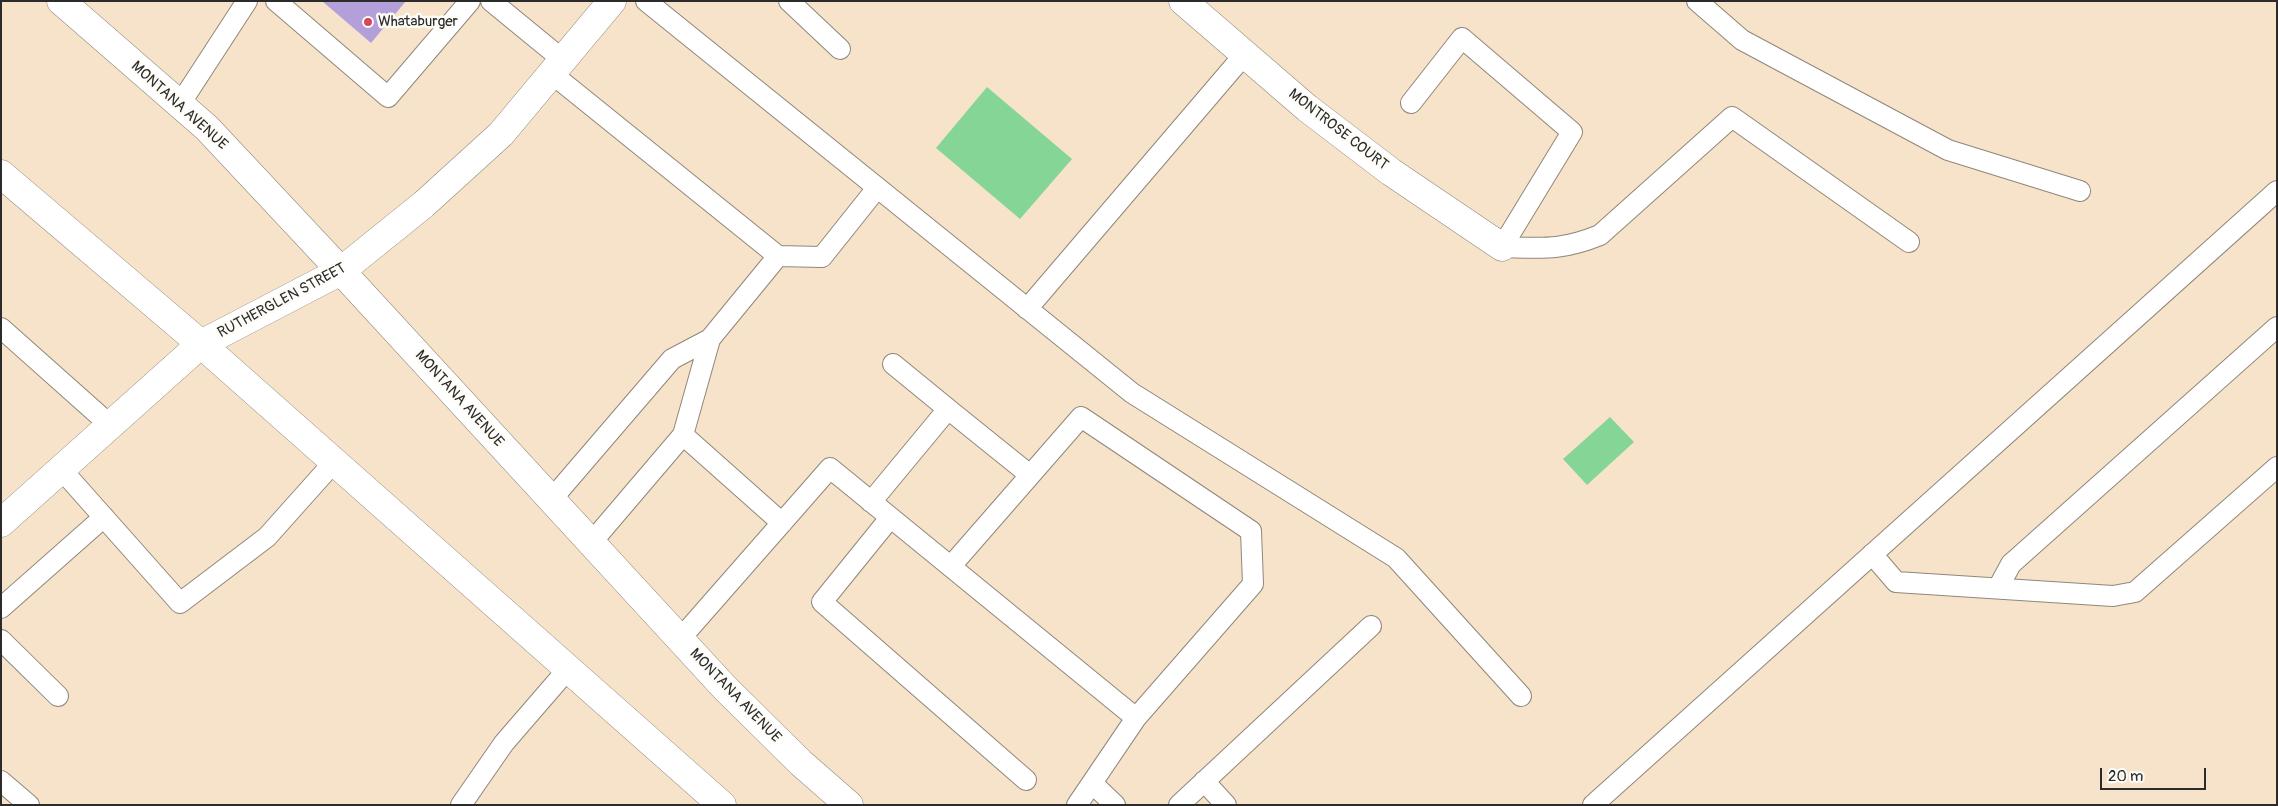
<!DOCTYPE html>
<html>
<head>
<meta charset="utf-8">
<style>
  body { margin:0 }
  #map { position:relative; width:2278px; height:806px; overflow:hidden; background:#f6e3ca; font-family:Pangolin,sans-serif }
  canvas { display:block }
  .frame { position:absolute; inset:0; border:2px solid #2b2b2b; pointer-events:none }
  .scale { position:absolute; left:2100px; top:768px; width:106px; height:22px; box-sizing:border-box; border:2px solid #2b2b2b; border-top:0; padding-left:6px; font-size:15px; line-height:18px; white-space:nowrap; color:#2b2b2b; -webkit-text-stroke:4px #fdfcf7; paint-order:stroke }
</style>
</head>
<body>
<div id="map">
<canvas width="2278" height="806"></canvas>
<div class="frame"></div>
<div class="scale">20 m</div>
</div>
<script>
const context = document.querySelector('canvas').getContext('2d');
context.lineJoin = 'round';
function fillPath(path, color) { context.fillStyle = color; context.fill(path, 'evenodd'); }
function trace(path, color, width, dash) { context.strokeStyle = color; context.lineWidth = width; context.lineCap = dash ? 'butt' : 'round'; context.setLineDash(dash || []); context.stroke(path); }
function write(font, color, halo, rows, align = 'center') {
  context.font = font + ' Pangolin,sans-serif'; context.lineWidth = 5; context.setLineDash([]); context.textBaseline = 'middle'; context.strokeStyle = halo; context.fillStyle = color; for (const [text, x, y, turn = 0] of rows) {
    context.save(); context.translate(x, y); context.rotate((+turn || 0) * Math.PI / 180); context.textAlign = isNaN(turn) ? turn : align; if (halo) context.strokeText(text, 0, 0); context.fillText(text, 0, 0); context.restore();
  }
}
const green = new Path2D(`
  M 987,87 L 1072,159 L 1020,219 L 936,148 Z
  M 1610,417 L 1634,442 L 1587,485 L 1563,459 Z`);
const building = new Path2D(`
  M 322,1 L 406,1 L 371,43 Z`);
const lane = new Path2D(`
  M 276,1 L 388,97 L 470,1
  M 491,1 L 563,60
  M 646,1 L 1132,393 L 1396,558 L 1521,696
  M 789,1 L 840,49
  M 1697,1 L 1742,40 L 1948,150 L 2080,191
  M 1411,103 L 1462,38 L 1572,132 L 1502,247 C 1542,248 1561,251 1600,235 L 1732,117 L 1909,242
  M 180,104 L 247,1
  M 778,256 L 822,257 L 877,188
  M 1027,309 L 1244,55
  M 1,328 L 110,425
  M 893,364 L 948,409
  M 683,435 L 782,523
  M 61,469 L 180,603 L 267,537 L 334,462
  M 551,500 L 672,359 L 710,339 L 778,256 L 551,73
  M 871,502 L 948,409 L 1030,475
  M 890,518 L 822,602 L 1026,780
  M 591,543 L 683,435 L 710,339
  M 1872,554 L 1896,582 L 2113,596 L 2135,592 L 2277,467
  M 951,566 L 1081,417 L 1251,531 L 1253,584 L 1136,718
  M 1998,588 L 2011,564 L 2277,327
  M 1,608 L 104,517
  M 680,639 L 830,468 L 1136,718 L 1077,805
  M 1,640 L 58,696
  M 1,781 L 29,805
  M 1204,781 L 1226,805
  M 1092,783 L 1115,805
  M 461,805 L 504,743 L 568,669
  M 1179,805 L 1371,626
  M 1593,805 L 2277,191`);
const street = new Path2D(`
  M 1183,1 L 1307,108 L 1391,172 L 1502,247
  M 1,523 L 201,344 L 341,271 L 424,204 L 501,134 L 612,1`);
const highway = new Path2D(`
  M 61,1 L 207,128 L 341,271 L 725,688 L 801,763 L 849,805
  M 1,174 L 201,344 L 722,805`);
const markers = [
  [368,22,5,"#d1495b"]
];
const poiNames = [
  ["Whataburger",378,22]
];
const streetNames = [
  ["MONTANA AVENUE",179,106,42],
  ["MONTROSE COURT",1338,130,38],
  ["RUTHERGLEN STREET",282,301,-28],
  ["MONTANA AVENUE",459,399,48],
  ["MONTANA AVENUE",735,696,46]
];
fillPath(green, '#85d696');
fillPath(building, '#b3a0db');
trace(lane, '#90877a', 22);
trace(street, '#90877a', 29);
trace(highway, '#90877a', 29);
trace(lane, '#fff', 20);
trace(street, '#fff', 28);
trace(highway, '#fff', 28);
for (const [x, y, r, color] of markers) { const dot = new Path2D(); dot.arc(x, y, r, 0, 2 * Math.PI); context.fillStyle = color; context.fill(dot); trace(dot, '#fdfcf7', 2); }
write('15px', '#2b2b2b', '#fdfcf7', poiNames, 'left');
write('15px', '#2b2b2b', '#fdfcf7', streetNames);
</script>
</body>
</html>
